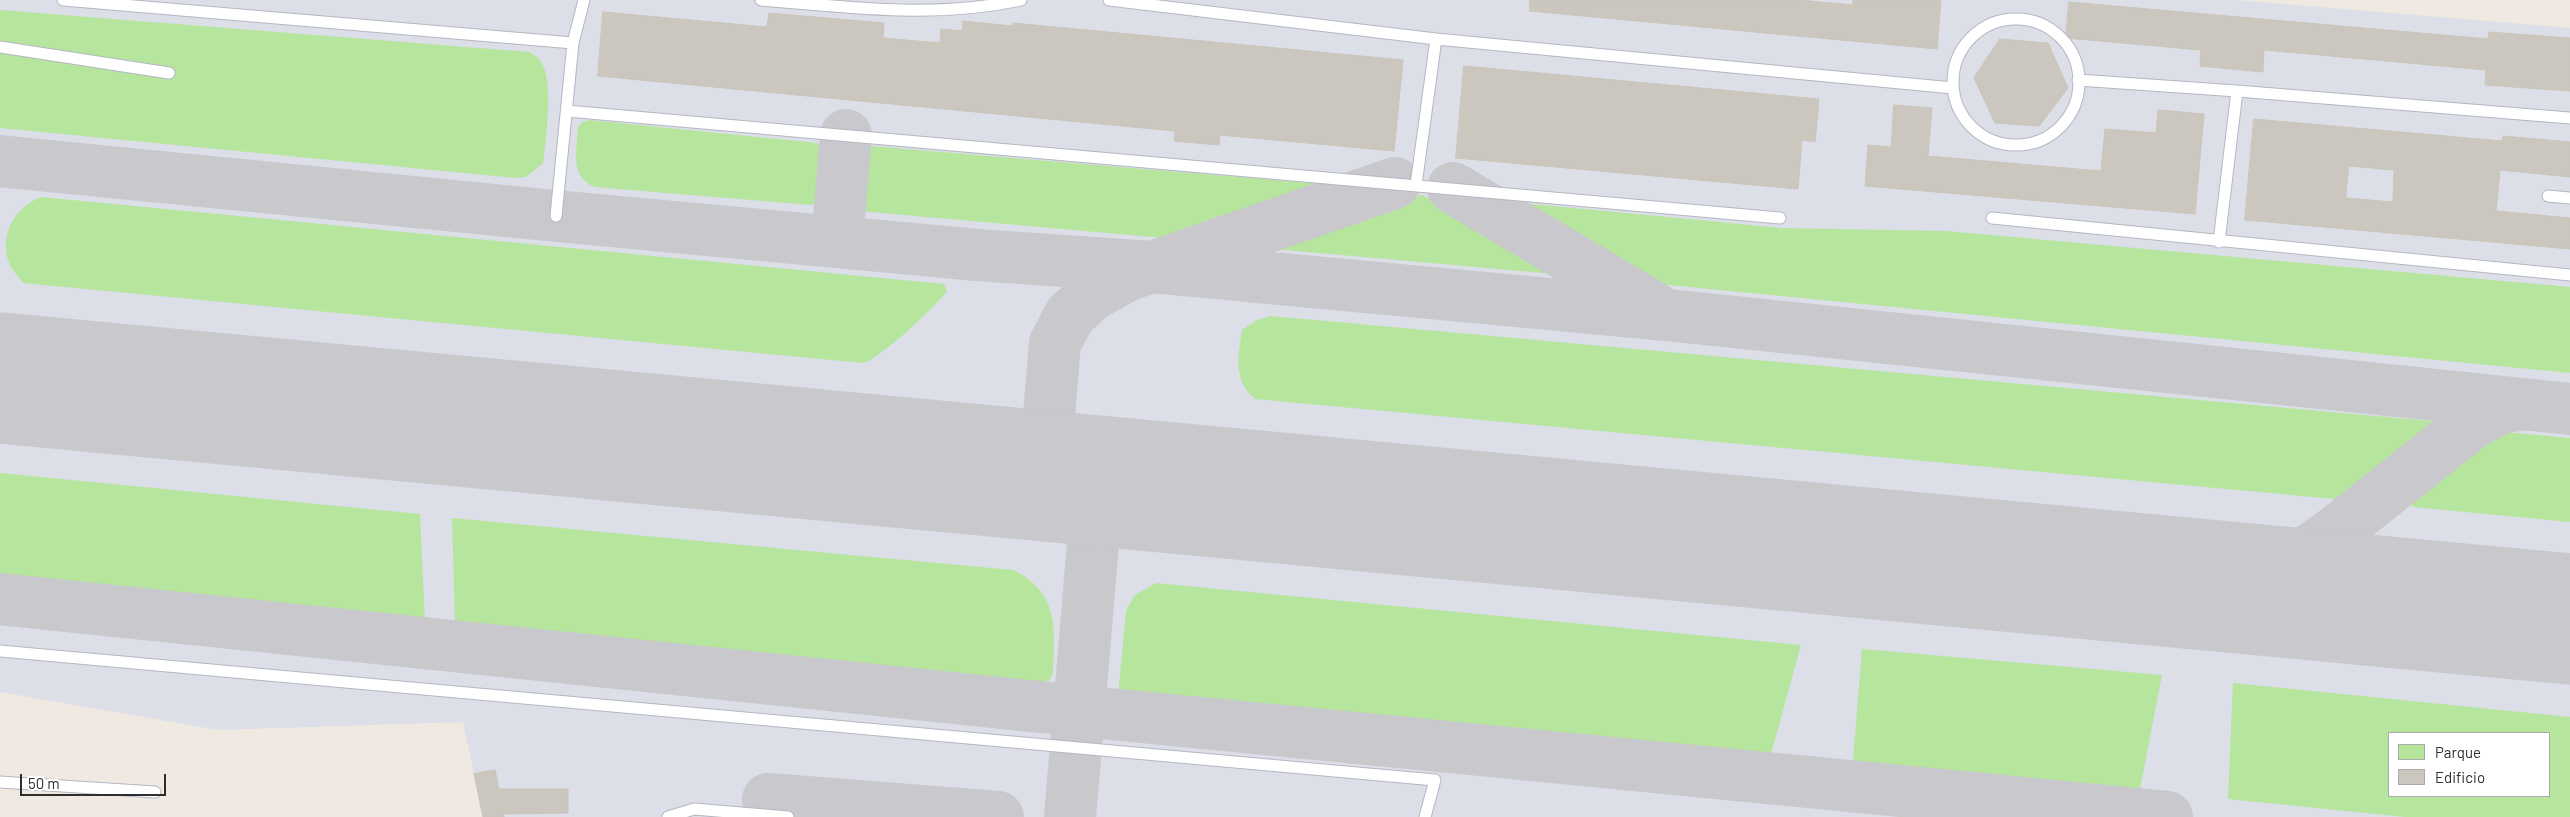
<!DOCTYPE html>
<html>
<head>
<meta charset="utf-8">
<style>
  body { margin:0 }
  #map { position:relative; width:2570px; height:817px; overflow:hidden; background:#efe9e1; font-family:Barlow,sans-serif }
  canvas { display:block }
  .legend { position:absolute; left:2388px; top:732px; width:162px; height:65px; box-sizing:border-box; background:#fff; border:1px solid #ababab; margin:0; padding:6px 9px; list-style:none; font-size:15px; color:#2e2e2e }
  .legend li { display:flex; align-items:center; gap:10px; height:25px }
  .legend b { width:25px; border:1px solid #ababab }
  .scale { position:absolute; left:20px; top:774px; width:146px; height:22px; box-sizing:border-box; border:2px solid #2e2e2e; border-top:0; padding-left:6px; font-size:15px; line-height:18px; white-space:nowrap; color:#2e2e2e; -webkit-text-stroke:4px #fff; paint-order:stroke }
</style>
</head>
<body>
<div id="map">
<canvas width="2570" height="817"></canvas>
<ul class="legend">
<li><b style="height:14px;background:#b6e59e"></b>Parque</li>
<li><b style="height:14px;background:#cbc7bf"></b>Edificio</li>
</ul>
<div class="scale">50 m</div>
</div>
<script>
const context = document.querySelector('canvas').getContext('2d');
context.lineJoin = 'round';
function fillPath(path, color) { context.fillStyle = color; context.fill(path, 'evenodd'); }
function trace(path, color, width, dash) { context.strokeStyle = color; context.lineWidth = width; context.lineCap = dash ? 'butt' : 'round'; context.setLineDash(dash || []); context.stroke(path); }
const airport = new Path2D(`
  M 0,0 L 2237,0 L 2570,28 L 2570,817 L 483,817 L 463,722 L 218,730 L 0,692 ZM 2389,733 L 2549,733 L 2549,796 L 2389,796 Z`);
const green = new Path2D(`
  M 0,10 L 530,52 C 536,56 540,59 543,66 C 553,86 546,139 543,163 L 526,177 L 516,178 L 0,128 Z
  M 589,120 L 817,143 L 826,157 L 822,196 L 812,205 L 595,187 C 569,177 577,149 578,127 L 582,122 Z
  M 871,146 L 1333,185 L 1336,187 L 1334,191 L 1175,239 L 859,211 L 852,202 L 857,158 Z
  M 1422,195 L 1560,262 L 1566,266 L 1565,275 L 1263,248 L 1260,245 L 1261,241 L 1266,239 Z
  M 41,197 L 944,284 L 947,291 C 935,307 880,359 863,363 L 23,283 C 18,276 10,268 8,260 C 0,232 16,207 41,197 Z
  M 1501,201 L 1782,228 L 1946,231 L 2570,287 L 2570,373 L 1648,283 L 1632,278 Z
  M 1271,316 L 2442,422 L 2345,500 L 1255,399 C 1233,381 1238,356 1242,330 L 1257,320 Z
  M 2494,431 L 2570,438 L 2570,522 L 2413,507 L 2408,500 Z
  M 0,473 L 420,514 L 425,622 L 0,581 Z
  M 452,518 L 1013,570 C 1059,592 1055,629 1053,674 L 1049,680 L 1039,684 L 455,624 Z
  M 1156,583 L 1801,645 L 1771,754 L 1118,696 L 1126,611 L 1135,595 Z
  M 1862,649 L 2162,675 L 2140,789 L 1853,761 Z
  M 2233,683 L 2570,717 L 2570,817 L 2405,817 L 2228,799 ZM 2389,733 L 2549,733 L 2549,796 L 2389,796 Z`);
const taxiway = new Path2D(`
  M 0,161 L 556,216 L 977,255 L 1152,267 L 1667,315 L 2570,409
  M 1453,188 L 1655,308
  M 837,242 L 846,135
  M 1012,472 C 1034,455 1042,444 1049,416
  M 1094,532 L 1084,501 L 1061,460 L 1053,436 L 1049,416 L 1055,343 L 1070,315 L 1092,295 L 1126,276 L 1395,183
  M 2335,532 C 2321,561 2324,572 2342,598
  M 2254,589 L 2335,532 L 2470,425 C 2487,415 2501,405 2521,405
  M 0,599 L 1079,711 L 2167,817
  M 2466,609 L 2570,650
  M 768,799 L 998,817
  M 1070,817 L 1094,532 L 1108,503 L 1125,483`);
const runway = new Path2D(`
  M 0,378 L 2570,619`);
const building = new Path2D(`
  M 1530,0 L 1799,0 L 1853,5 L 1853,0 L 1941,0 L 1937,49 L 1530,11 Z
  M 2069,2 L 2488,39 L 2489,32 L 2570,38 L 2570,91 L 2485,85 L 2486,70 L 2264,50 L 2263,72 L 2200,66 L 2201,50 L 2066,38 Z
  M 603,12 L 767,27 L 769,13 L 884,23 L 883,38 L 940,43 L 941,29 L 962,31 L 963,21 L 1012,26 L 1013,23 L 1403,60 L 1394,151 L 1220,135 L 1219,145 L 1174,141 L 1175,131 L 598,76 Z
  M 2000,39 L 2048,43 L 2068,88 L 2039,126 L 1995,123 L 1974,78 Z
  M 1464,66 L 1819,99 L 1815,142 L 1802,140 L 1798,189 L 1456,158 Z
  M 1894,105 L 1932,108 L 1928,156 L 2101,171 L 2105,129 L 2156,133 L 2158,110 L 2204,114 L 2195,214 L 1865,186 L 1868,145 L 1891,147 Z
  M 2254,119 L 2502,141 L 2503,136 L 2570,142 L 2570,177 L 2500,170 L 2496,211 L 2570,218 L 2570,249 L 2245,220 ZM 2349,166 L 2394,170 L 2393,202 L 2346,198 Z
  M 495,770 L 499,789 L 568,789 L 568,813 L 504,814 L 504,817 L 483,817 L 474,774 Z`);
const lane = new Path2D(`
  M 63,0 L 573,43
  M 761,0 C 851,7 931,19 1021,0
  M 1109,0 L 1436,39 L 1953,88
  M1953 82a63 63 0 1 1 126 0a63 63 0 1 1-126 0Z
  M 0,47 L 169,73
  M 2078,80 L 2237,91 L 2570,118
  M 567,111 L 1780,218
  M 1416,185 L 1436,39
  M 2548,196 L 2570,198
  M 556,216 L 573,43 L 584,0
  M 1992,218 L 2570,275
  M 2219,242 L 2237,91
  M 0,651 L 1435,780 L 1425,817
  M 0,782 L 155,792
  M 668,817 L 694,809 L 788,817`);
fillPath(airport, '#dcdee8');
fillPath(green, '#b6e59e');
trace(taxiway, '#c9c8cc', 52);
trace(runway, '#c9c8cc', 131);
fillPath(building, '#cbc7bf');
trace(building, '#cbc5ba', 1);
trace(lane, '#b4b7c1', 13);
trace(lane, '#fff', 11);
</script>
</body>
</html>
